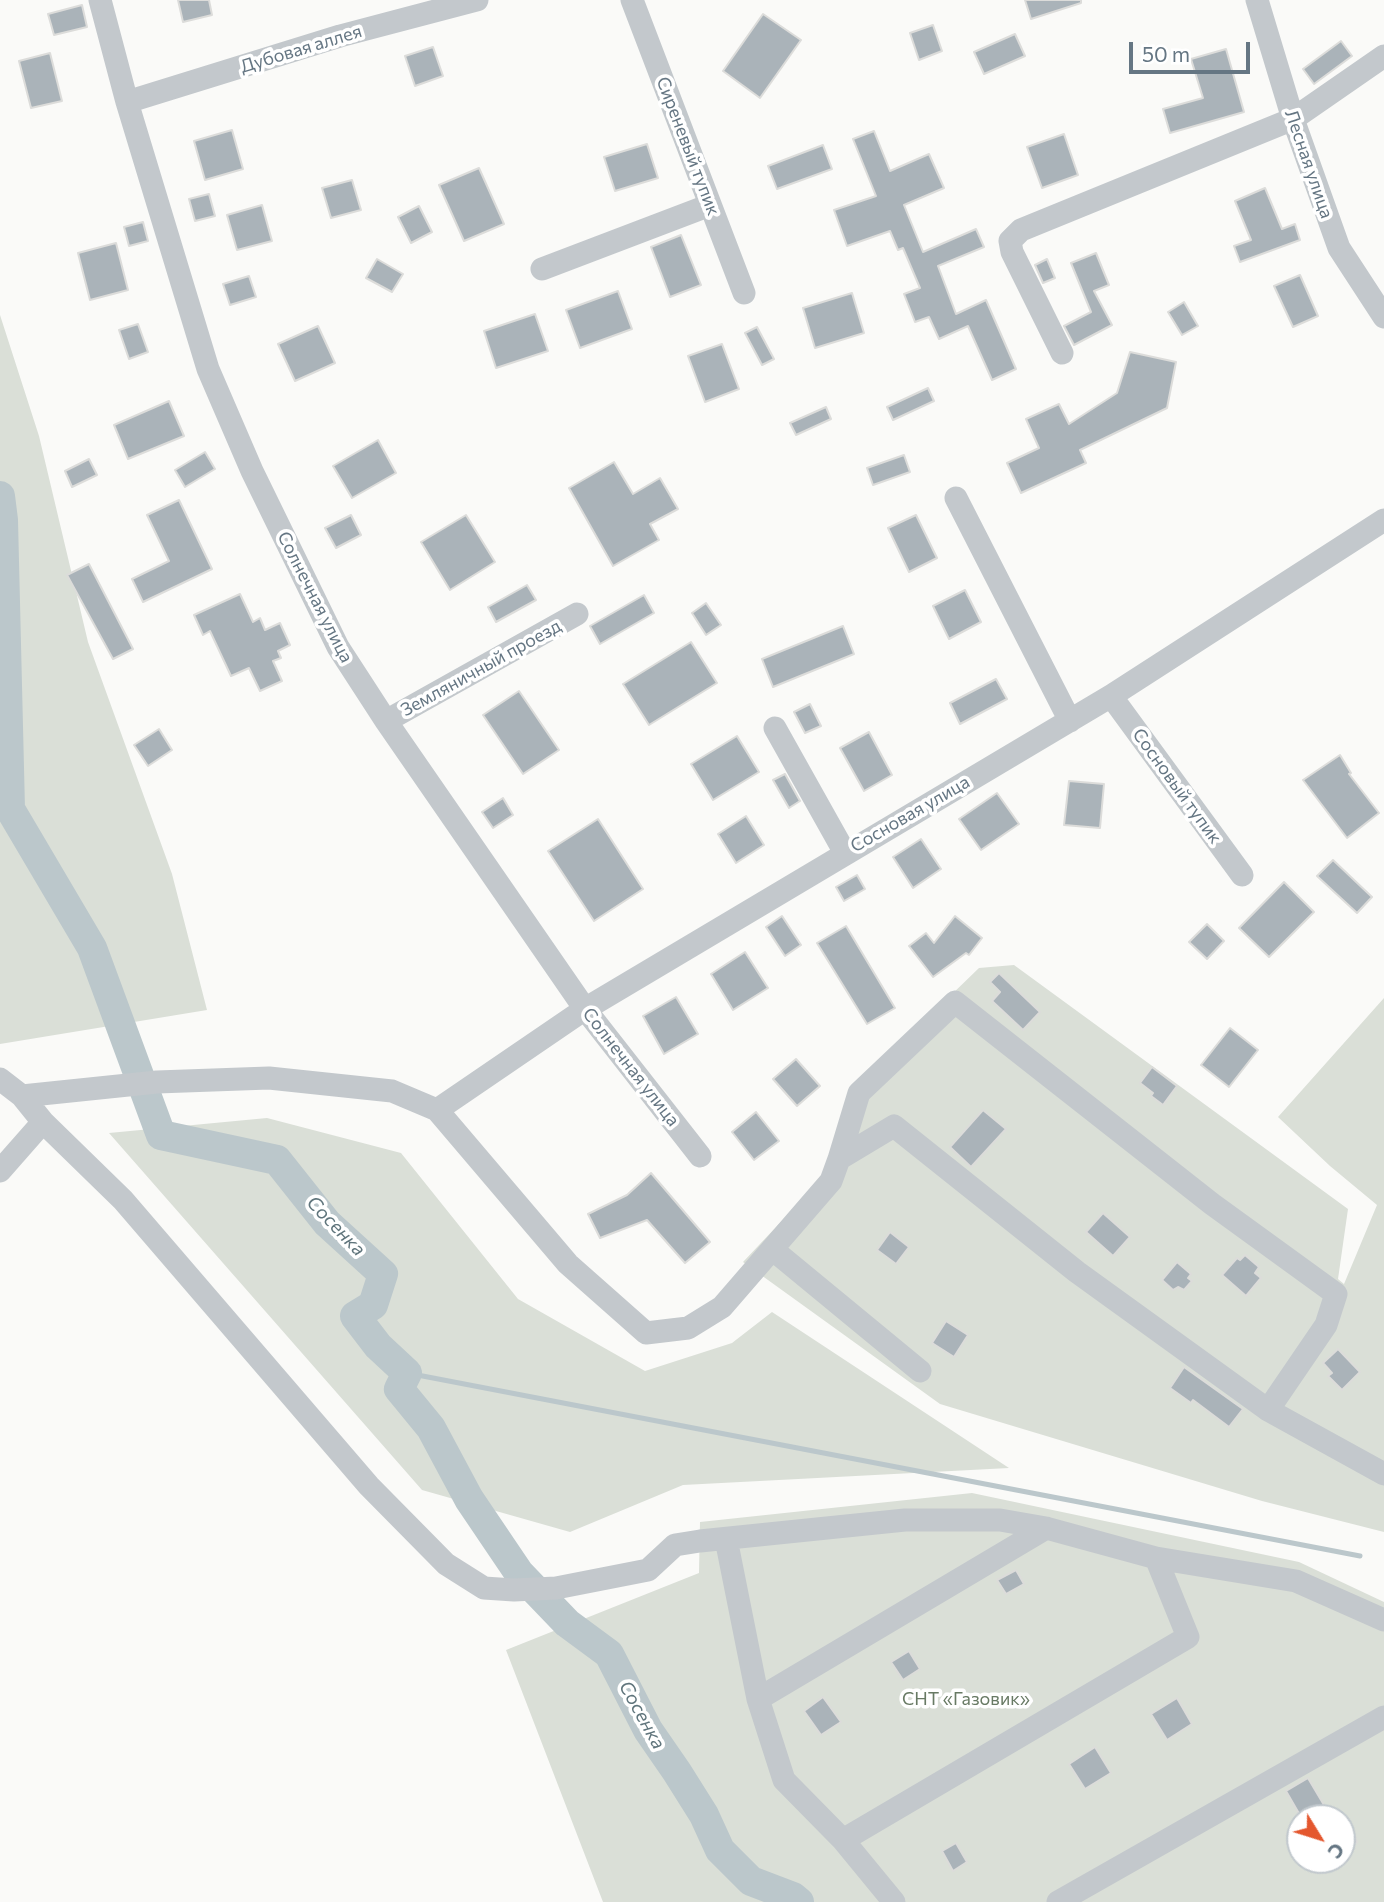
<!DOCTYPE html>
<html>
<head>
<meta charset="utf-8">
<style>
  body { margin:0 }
  #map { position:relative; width:1384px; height:1902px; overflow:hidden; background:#fafaf8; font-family:Commissioner,sans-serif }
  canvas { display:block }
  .north { position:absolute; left:1286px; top:1804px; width:70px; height:70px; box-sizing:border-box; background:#fff; border:2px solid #c1c8cd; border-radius:50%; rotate:128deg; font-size:19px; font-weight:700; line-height:28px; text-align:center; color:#657683 }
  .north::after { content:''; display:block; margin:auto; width:24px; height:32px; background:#e4572e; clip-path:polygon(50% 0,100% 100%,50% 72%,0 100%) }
  .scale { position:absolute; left:1129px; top:42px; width:121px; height:32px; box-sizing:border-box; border:4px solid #657683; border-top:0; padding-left:9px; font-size:21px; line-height:24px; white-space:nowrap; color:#657683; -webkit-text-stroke:5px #fff; paint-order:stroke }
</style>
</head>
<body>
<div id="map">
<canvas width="1384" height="1902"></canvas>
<div class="north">С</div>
<div class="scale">50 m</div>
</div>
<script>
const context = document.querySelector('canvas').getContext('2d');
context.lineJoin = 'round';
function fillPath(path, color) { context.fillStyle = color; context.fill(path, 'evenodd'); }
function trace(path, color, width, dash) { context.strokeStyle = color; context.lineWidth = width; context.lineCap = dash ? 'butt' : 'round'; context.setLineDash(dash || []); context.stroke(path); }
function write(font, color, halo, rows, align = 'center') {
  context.font = font + ' Commissioner,sans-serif'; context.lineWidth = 7; context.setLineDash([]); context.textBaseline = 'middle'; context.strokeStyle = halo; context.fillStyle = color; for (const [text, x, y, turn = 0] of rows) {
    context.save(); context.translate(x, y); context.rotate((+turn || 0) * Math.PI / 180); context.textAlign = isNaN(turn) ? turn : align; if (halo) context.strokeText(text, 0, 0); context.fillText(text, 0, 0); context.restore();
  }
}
const green = new Path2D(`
  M 0,315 L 39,436 L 88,642 L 172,874 L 207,1010 L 0,1044 Z
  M 1014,965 L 1348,1209 L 1338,1279 L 1344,1284 L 1377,1205 L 1330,1166 L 1278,1117 L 1384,998 L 1384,1532 L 1262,1501 L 940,1404 L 743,1262 L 826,1174 L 854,1089 L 979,968 Z
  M 267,1118 L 401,1153 L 518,1299 L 645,1371 L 732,1343 L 772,1312 L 1009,1468 L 683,1485 L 570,1532 L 422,1490 L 109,1133 Z
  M 972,1493 L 1299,1562 L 1384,1602 L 1384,1902 L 603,1902 L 506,1650 L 699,1573 L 700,1522 ZM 1300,1818 L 1342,1818 L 1342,1860 L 1300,1860 Z`);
const stream = new Path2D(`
  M 407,1373 L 1360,1556`);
const river = new Path2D(`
  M 0,496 L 3,520 L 10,809 L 92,948 L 161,1135 L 277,1160 L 327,1223 L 383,1274 L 373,1305 L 355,1316 L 378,1346 L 407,1373 L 399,1389 L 431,1428 L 469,1499 L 519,1573 L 567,1623 L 609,1654 L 648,1730 L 677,1772 L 704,1815 L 720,1850 L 751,1881 L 793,1897 L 799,1902`);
const building = new Path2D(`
  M 178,0 L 209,0 L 212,15 L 183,22 Z
  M 1025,0 L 1081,0 L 1081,3 L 1031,19 Z
  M 82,5 L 87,27 L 54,35 L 48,14 Z
  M 763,14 L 801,40 L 760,98 L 723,71 Z
  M 933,25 L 942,51 L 919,60 L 910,33 Z
  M 1015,34 L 1025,56 L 984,74 L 974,52 Z
  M 1341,41 L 1352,56 L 1314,84 L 1303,69 Z
  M 433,47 L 443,76 L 415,86 L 405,56 Z
  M 1226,49 L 1244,112 L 1170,133 L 1163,109 L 1203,98 L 1191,59 Z
  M 50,53 L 62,101 L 31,108 L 19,61 Z
  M 232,130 L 243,169 L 205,180 L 194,141 Z
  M 874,131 L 890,171 L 929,154 L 944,188 L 904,205 L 923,252 L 976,229 L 984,247 L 938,266 L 956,314 L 986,300 L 1016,369 L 992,380 L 968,326 L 939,339 L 929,317 L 915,322 L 904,294 L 920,288 L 903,248 L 898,250 L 890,231 L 847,246 L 834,210 L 876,196 L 853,139 Z
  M 1064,134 L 1078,175 L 1042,188 L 1027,147 Z
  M 647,144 L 658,178 L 615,191 L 604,157 Z
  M 823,145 L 832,169 L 777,189 L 768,166 Z
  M 479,168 L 504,224 L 464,241 L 439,185 Z
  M 352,180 L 361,210 L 331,218 L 322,188 Z
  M 1265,188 L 1282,229 L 1295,224 L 1300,240 L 1240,262 L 1234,246 L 1251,240 L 1235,201 Z
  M 209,194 L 215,216 L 195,221 L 189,199 Z
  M 262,205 L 272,241 L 237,250 L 227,215 Z
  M 419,206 L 432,232 L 411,243 L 398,217 Z
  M 143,222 L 148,241 L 129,246 L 124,227 Z
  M 681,235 L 701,285 L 670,297 L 651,247 Z
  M 116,243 L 128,290 L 90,300 L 78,253 Z
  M 1096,253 L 1109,285 L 1094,291 L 1112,325 L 1074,345 L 1064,326 L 1091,312 L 1071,263 Z
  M 377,259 L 403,274 L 392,292 L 366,278 Z
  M 1047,259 L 1055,278 L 1043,283 L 1035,265 Z
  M 1300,275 L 1318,316 L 1293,327 L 1274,286 Z
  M 249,276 L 256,297 L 230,305 L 223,284 Z
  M 618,291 L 632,329 L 580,348 L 566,310 Z
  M 852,293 L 864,333 L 815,348 L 803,308 Z
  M 1184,302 L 1198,326 L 1182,335 L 1168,312 Z
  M 535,314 L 548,351 L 496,368 L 484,331 Z
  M 138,324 L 148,352 L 129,359 L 119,330 Z
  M 318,326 L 335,363 L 295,381 L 278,344 Z
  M 757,327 L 774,359 L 762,365 L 745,333 Z
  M 722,344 L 739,389 L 705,402 L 688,356 Z
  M 1130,352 L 1176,362 L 1167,408 L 1080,450 L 1086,463 L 1021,493 L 1007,463 L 1039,448 L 1026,419 L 1059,404 L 1069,424 L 1117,393 Z
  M 928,388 L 934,401 L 893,420 L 887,407 Z
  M 169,401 L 184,436 L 128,459 L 114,425 Z
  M 826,407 L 831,419 L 796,435 L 790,423 Z
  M 378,440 L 396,473 L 352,498 L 333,466 Z
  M 205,452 L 215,469 L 185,487 L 175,470 Z
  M 904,455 L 910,472 L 873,485 L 867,468 Z
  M 89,459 L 97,475 L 72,487 L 65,471 Z
  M 614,462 L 633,494 L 660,478 L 678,509 L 650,524 L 659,540 L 613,566 L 569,488 Z
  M 179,500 L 212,569 L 143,602 L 132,579 L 169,561 L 147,515 Z
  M 351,515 L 361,535 L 336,548 L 325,528 Z
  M 466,515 L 495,562 L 450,590 L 421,542 Z
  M 916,515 L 937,558 L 909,572 L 888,528 Z
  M 89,564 L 133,649 L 113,659 L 67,575 Z
  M 527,585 L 536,600 L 496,622 L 488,607 Z
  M 965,590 L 981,622 L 949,639 L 933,606 Z
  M 240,594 L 253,622 L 260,618 L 265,630 L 280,623 L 290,645 L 278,651 L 281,658 L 273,661 L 282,681 L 260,691 L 249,668 L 231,676 L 210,631 L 203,635 L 194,615 Z
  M 644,595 L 654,613 L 600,644 L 590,626 Z
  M 706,603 L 721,625 L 706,635 L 692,613 Z
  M 843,626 L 854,654 L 773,687 L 762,659 Z
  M 691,642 L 717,683 L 649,725 L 623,684 Z
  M 996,679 L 1007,699 L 960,724 L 950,703 Z
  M 519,691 L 559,750 L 523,774 L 483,715 Z
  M 810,704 L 821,726 L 805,733 L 794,712 Z
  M 159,729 L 172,750 L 148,766 L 134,745 Z
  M 869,732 L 892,775 L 864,791 L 840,748 Z
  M 737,736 L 759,772 L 713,800 L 691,764 Z
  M 1340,755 L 1351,773 L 1349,774 L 1379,813 L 1347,838 L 1303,780 Z
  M 785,774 L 800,801 L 789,808 L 773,780 Z
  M 1069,781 L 1104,784 L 1100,828 L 1064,825 Z
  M 997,793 L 1019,824 L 981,850 L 959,819 Z
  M 503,798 L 513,815 L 493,828 L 482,812 Z
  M 746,816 L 764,845 L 736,863 L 718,834 Z
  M 598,819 L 643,889 L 594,921 L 548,851 Z
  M 921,839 L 941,869 L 913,888 L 893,857 Z
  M 1333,860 L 1372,897 L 1357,913 L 1317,876 Z
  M 857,875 L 865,889 L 844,901 L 836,887 Z
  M 1284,882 L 1314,912 L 1269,957 L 1239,928 Z
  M 782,916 L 801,945 L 785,956 L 766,927 Z
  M 955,916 L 982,938 L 969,955 L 966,953 L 933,977 L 909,946 L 926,933 L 934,943 Z
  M 1207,924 L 1224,941 L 1207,959 L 1189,942 Z
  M 846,926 L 895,1008 L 867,1024 L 817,943 Z
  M 745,952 L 768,988 L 733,1010 L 711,974 Z
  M 999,973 L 1040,1012 L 1023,1030 L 992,1001 L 1000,992 L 990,982 Z
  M 676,997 L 698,1034 L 664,1054 L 643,1016 Z
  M 1230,1028 L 1258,1050 L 1229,1087 L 1201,1065 Z
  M 796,1059 L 820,1086 L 797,1106 L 773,1079 Z
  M 1152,1067 L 1177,1086 L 1163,1105 L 1151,1096 L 1153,1093 L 1140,1083 Z
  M 983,1110 L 1006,1129 L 971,1167 L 950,1147 Z
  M 756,1112 L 779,1141 L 754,1160 L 732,1132 Z
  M 651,1173 L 710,1242 L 685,1263 L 647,1220 L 600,1238 L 588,1214 L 627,1195 Z
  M 1103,1213 L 1130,1237 L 1113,1256 L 1086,1232 Z
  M 890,1232 L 909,1247 L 896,1264 L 877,1250 Z
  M 1245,1255 L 1259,1267 L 1255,1273 L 1261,1278 L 1246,1296 L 1222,1275 L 1237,1258 L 1240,1260 Z
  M 1177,1262 L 1191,1274 L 1188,1278 L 1192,1281 L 1184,1290 L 1178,1287 L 1173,1290 L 1162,1280 Z
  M 946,1321 L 968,1335 L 954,1357 L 932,1343 Z
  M 1338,1349 L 1360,1372 L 1342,1390 L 1328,1376 L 1332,1373 L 1323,1363 Z
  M 1184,1367 L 1243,1409 L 1229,1427 L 1193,1400 L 1191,1403 L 1170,1388 Z
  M 1016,1570 L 1024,1584 L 1006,1594 L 997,1580 Z
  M 909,1651 L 920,1669 L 903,1680 L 891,1662 Z
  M 823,1697 L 841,1722 L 821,1735 L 804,1711 Z
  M 1177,1698 L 1192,1724 L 1167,1740 L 1151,1714 Z
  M 1095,1747 L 1111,1773 L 1085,1789 L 1069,1764 Z
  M 1308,1778 L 1324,1805 L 1301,1817 L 1286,1791 Z
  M 1342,1814 L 1357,1842 L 1342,1850 Z
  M 956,1843 L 967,1862 L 953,1871 L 942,1851 Z`);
const minor = new Path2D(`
  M 100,0 L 127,102 L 208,369 L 252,471 L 338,647 L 386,721 L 585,1009 L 700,1156
  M 632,0 L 744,293
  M 1257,0 L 1293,119 L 1339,248 L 1384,317
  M 127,102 L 340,36 L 477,0
  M 542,269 L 710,205
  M 1062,353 L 1012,252 L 1010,241 L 1021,230 L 1293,119 L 1384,56
  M 956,498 L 1070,721
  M 1111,696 L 1242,875
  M 386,721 L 577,614
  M 775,728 L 845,853
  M 0,1079 L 22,1096 L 157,1082 L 269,1078 L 392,1091 L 437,1110 L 568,1264 L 646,1333 L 688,1328 L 722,1307 L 831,1181 L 839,1159 L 894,1126 L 1077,1272 L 1268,1410 L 1384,1474
  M 22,1096 L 43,1122 L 123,1200 L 369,1486 L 446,1564 L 484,1588 L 514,1590 L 556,1588 L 648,1570 L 675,1545 L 700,1541 L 905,1520 L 1000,1520 L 1046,1528 L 1156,1558 L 1296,1581 L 1384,1620
  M 437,1110 L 585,1009 L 1111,696 L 1384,520
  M 839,1159 L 859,1093 L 955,1002 L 1212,1204 L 1336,1294 L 1326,1325 L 1268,1410
  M 0,1171 L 43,1122
  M 772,1249 L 920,1371
  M 726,1539 L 758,1699 L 784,1780 L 843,1840 L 894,1902
  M 758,1699 L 1046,1528
  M 843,1840 L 1188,1637 L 1156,1558
  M 1058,1902 L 1384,1717`);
const streetNames = [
  ["Дубовая аллея",301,49,-17],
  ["Сиреневый тупик",688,146,69],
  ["Лесная улица",1309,164,71],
  ["Солнечная улица",315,597,63],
  ["Земляничный проезд",481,668,-29],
  ["Сосновый тупик",1177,786,54],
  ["Сосновая улица",910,814,-30],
  ["Солнечная улица",631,1067,52]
];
const parkNames = [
  ["СНТ «Газовик»",966,1699]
];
const waterNames = [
  ["Сосенка",336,1226,46],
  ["Сосенка",642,1715,61]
];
fillPath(green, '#dadfd7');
trace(stream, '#bbc7cb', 5);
trace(river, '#bbc7cb', 30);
fillPath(building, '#aab3b9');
trace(building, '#dcdcda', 2);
trace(minor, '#c3c8cc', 23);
write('18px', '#657683', '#fff', streetNames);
write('18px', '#687a64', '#fff', parkNames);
write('italic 19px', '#60757c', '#fff', waterNames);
</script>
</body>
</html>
